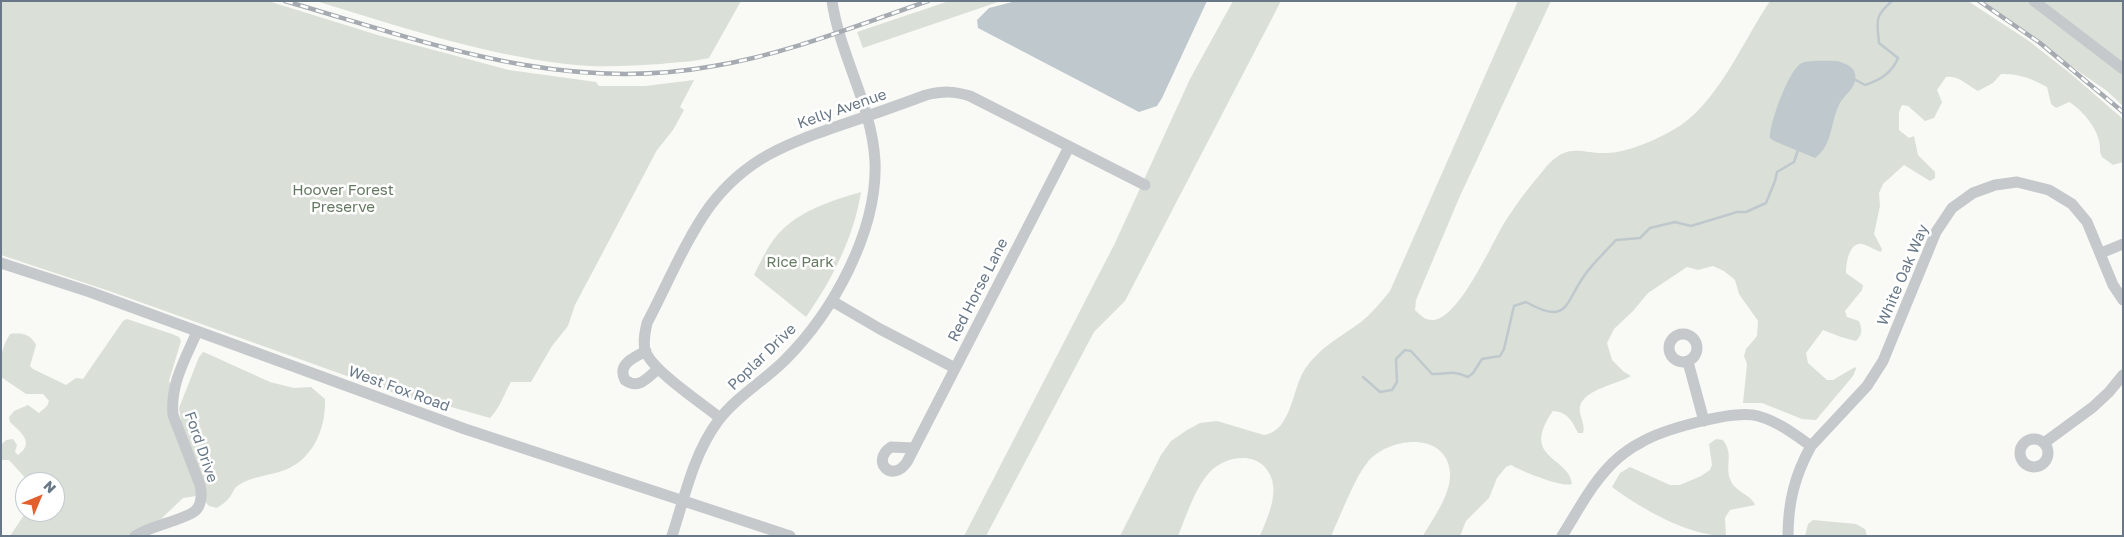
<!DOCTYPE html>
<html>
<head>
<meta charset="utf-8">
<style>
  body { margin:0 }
  #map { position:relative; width:2124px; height:537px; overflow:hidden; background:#f9f9f6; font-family:"Golos Text",sans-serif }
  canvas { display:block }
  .frame { position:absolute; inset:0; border:2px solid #687887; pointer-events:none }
  .north { position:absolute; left:15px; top:472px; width:50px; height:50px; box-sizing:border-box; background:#fff; border:1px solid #c3c9cf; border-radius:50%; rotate:45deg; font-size:14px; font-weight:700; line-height:20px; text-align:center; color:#687887 }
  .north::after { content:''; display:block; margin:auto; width:18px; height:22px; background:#e1602e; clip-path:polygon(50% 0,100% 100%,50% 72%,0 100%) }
</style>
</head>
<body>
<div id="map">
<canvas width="2124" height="537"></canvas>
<div class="frame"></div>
<div class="north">N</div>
</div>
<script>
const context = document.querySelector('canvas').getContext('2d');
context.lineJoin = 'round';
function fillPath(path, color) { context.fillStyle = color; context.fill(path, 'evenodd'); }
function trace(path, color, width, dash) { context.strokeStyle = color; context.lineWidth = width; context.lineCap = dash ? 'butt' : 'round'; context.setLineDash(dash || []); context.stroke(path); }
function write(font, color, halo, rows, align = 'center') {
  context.font = font + ' "Golos Text",sans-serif'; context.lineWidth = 5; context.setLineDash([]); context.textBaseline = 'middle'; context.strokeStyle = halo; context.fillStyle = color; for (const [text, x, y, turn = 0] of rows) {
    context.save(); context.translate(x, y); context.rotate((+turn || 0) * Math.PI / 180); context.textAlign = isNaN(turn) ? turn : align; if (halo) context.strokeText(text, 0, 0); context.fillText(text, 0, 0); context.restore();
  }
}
const green = new Path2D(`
  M 1,1 L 268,1 L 381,36 L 509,70 L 596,82 L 599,86 L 645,86 L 694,80 L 680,107 L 684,110 L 673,130 L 657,150 L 575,305 L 568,326 L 552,346 L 531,382 L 511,382 C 504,394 500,408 490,418 L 430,401 L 428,405 L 109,291 L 1,255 Z
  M 316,1 L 741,1 L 709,58 C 693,62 677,62 661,64 C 630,66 597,68 566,64 C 481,54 398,26 316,1 Z
  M 949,1 L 1001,1 L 863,48 L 857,32 Z
  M 1233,1 L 1281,1 L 1125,301 L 1094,332 L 986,536 L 964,536 L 1115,243 L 1190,79 Z
  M 1518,1 L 1551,1 L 1460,196 L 1416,300 L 1415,310 C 1420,315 1426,321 1434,320 C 1461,316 1492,242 1506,220 C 1517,203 1529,187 1542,172 C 1570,136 1582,158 1617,152 C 1635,149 1657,139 1673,130 C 1716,107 1743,41 1770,1 L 1968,1 L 2029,41 L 2071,74 L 2123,119 L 2123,162 L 2113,165 L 2102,157 L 2100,152 C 2102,133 2084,111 2069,102 L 2056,108 L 2051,104 L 2047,87 C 2033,79 2018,73 2001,74 L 1993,83 L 1978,91 C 1968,86 1959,75 1946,77 L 1937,90 L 1942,102 L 1934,118 L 1925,121 L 1908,106 L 1902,105 L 1899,112 L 1899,130 L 1909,138 L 1914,136 L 1918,155 L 1935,172 L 1935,178 L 1930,181 L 1904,165 L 1883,184 L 1879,193 L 1880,206 L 1874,234 L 1882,249 L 1881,252 C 1874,250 1868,245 1862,244 C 1849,242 1846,264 1846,273 L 1863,285 L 1862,290 L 1845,311 L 1847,317 L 1859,321 C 1862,329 1863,334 1856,341 L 1841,337 L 1823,330 L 1806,353 L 1808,363 L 1827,380 L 1833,380 L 1855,367 L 1856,369 L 1853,376 L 1816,420 L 1802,419 L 1762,403 L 1743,403 L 1747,364 L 1744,356 L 1746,349 L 1757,336 L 1758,321 L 1739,294 L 1735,280 L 1724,271 L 1713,266 L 1698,270 L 1687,267 L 1648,293 L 1633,311 L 1614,329 L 1607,343 L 1612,360 L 1624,372 L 1631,376 C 1618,384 1585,389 1580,406 C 1578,415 1586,424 1583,433 L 1578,433 C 1572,421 1568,412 1553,411 C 1519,459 1569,456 1572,484 C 1562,488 1521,471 1511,465 L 1506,467 L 1497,478 L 1489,498 L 1466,521 L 1460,536 L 1423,536 C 1433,518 1451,495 1450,473 C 1447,430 1387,437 1367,463 C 1353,481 1341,515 1331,536 L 1260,536 C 1267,519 1277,498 1272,480 C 1263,450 1226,454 1209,473 C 1195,488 1186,517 1178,536 L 1120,536 L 1161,455 L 1171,441 L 1187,430 L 1200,423 L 1217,421 L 1264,435 C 1292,431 1292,388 1305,369 C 1319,348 1340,337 1361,322 C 1372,313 1381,302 1390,291 Z
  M 1977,1 L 2123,1 L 2123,106 L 2107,91 Z
  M 861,192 C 854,237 832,280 806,317 L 754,275 C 762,259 770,241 783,229 C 804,209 834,200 861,192 Z
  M 127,319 L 172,334 L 179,337 L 181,341 L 169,381 L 171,385 L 170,391 L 183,433 L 179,408 L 199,357 L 203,352 L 206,353 L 270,382 L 294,388 L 311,387 L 325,399 C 326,430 312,463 279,472 C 265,476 246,478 235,488 C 233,491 232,495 229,498 C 226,502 221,505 217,508 L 209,506 L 202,498 L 196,496 L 183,498 L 161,519 L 128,536 L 10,536 L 26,512 L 55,512 L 55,482 L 29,482 L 9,460 L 1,460 L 1,445 L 6,440 L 13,439 L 17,445 L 15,452 L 18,455 C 36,442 19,431 10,422 L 9,417 L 14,411 L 28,405 L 39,413 L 47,406 L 49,401 L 43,394 L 26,394 L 1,377 C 1,359 0,350 10,334 C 21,333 30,333 36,345 L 30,366 L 33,369 L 66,385 L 76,378 L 83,379 L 123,321 Z
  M 1716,439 L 1723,440 C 1734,455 1725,464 1730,479 C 1734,492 1750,493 1755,505 L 1730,510 L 1725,518 L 1726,536 C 1688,536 1642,509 1612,487 L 1620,473 L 1630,467 L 1670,485 L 1680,485 L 1701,476 L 1710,470 L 1712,465 L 1709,444 Z
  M 1813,520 L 1856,524 L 1865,529 L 1867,536 L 1805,536 L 1808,524 Z`);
const water = new Path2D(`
  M 1016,1 L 1207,1 L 1162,98 L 1157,106 L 1139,112 L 978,28 L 977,20 L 989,8 Z
  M 1837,61 C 1844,63 1854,66 1855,74 C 1858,88 1844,94 1839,105 C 1830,123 1833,145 1815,158 L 1774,141 L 1770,138 C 1769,125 1789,68 1802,63 C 1809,60 1828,61 1837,61 Z`);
const stream = new Path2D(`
  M 1852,78 L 1865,85 C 1880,80 1892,73 1898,58 L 1879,43 C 1877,20 1874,17 1892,1
  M 1363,377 L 1380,392 L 1392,390 L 1397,382 L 1396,359 L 1405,350 L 1411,351 L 1432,374 C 1450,375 1449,369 1468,377 L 1473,373 L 1482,359 L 1500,356 L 1504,349 L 1514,306 L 1526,302 C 1568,326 1565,303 1584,276 C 1593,263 1605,252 1616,240 L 1640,238 L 1650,228 L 1675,222 L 1691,226 L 1737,212 L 1746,212 L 1766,203 L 1775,181 L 1777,172 L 1794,162 L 1798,150`);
const minor = new Path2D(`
  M 2034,1 L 2123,69
  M 2101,253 L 2123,244
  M 1,263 L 90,292 L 465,429 L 790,536
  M 832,301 L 880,329 L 955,368
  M1669 348a14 14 0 1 1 28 0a14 14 0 1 1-28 0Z
  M 646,351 C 633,358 617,364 625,380 C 639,390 647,378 658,369
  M 1688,362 L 1704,421
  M 720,418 C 703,404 651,370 645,350 C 643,341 645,332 647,323 C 666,287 686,239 710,206 C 747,157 789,143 844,124 C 871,115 899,105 926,95 C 943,91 954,91 970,96 L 1145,185
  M2020 453a14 14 0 1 1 28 0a14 14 0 1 1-28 0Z
  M 2044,443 L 2093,407 L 2109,392 L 2123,375
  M 914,448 L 891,447 C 870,461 892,484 907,462 L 1069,147
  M 135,536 C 152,525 182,521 195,511 C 202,505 202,493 200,485 L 173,415 C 170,385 185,359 197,332
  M 672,536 C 685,496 693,455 718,421 C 736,397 764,381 785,360 C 833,312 878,231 875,161 C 872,105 840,56 832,1
  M 1562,536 C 1579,509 1594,479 1618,458 C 1624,453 1632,447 1640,443 C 1661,430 1734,409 1758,416 C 1777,421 1794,434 1811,446
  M 1788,536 C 1788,502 1795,475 1811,446 L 1867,386 L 1883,361 L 1936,232 L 1952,208 L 1973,193 L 1995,185 L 2017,182 L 2049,190 L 2072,204 L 2087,222 L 2113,285 L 2123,300`);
const rail = new Path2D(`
  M 285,1 C 430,43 561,94 714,66 C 787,54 858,25 928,1
  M 1979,1 L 2040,43 L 2123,112`);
const streetNames = [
  ["Kelly Avenue",842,109,-19],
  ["White Oak Way",1903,275,-67],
  ["Red Horse Lane",978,290,-63],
  ["Poplar Drive",762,357,-44],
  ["West Fox Road",399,389,20],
  ["Ford Drive",201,447,71]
];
const parkNames = [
  ["Hoover Forest",343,190],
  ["Preserve",343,207],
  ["Rice Park",800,262]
];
fillPath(green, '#dae0d7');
fillPath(water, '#bfc8cd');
trace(stream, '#bfc8cd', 2.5);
trace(minor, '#c5c9cc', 11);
trace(rail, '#a5abb1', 4.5);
trace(rail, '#fff', 2.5, [8]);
write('15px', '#687887', '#fff', streetNames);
write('15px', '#667963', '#fff', parkNames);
</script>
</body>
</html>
